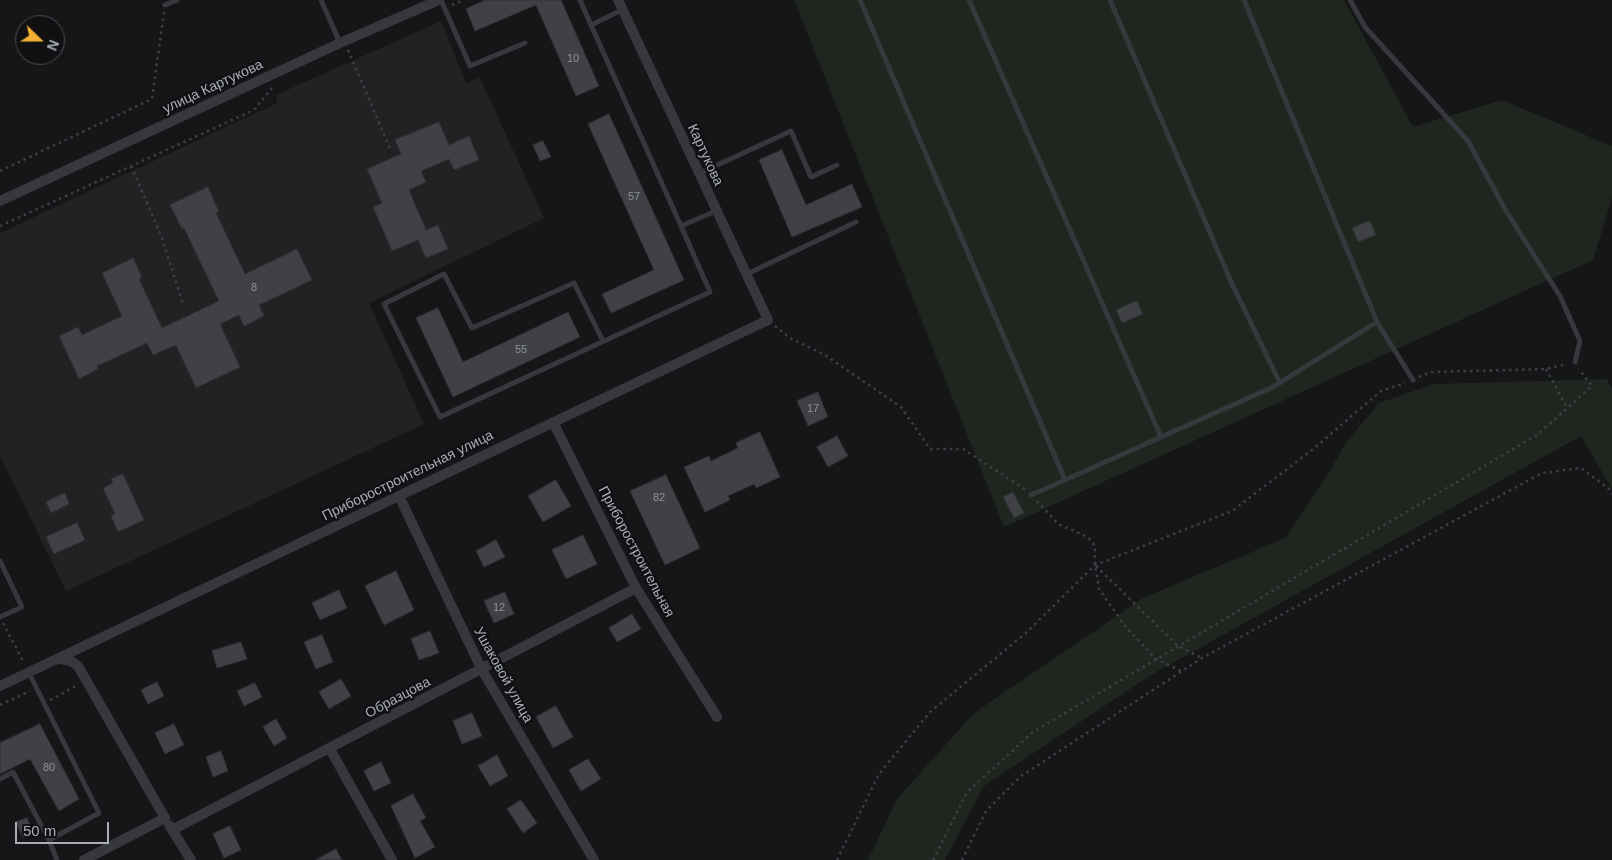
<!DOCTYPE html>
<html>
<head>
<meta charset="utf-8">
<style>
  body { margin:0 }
  #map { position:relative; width:1612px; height:860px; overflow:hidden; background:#161618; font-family:Helvetica,sans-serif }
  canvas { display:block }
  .north { position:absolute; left:15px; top:15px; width:50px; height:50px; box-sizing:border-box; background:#111113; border:1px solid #4d4f55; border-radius:50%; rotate:112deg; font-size:14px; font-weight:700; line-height:20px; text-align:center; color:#a8adb8 }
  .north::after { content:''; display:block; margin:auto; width:18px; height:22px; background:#f2b134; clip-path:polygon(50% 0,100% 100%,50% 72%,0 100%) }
  .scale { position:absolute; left:15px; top:822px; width:94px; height:22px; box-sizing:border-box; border:2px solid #a8adb8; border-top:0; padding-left:6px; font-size:15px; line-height:18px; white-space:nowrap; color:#a8adb8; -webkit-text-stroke:4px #111113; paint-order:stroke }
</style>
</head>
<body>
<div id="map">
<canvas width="1612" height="860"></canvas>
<div class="north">N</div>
<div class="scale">50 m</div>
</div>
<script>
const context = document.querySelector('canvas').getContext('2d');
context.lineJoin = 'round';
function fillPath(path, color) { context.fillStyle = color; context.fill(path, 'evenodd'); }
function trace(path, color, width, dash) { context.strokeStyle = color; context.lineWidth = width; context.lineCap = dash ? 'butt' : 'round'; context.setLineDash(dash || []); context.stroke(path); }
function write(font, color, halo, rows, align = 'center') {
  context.font = font + ' Helvetica,sans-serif'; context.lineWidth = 5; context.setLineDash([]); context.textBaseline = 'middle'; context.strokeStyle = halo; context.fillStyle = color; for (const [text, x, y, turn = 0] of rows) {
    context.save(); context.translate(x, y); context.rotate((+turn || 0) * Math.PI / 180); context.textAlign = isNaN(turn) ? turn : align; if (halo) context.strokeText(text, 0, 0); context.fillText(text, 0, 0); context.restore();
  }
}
const built = new Path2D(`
  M 441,21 L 466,83 L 480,78 L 544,218 L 369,303 L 424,424 L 66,591 L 0,456 L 0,233 L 277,103 L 276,95 Z`);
const green = new Path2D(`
  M 794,0 L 1344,0 L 1413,127 L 1502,100 L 1612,146 L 1612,198 L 1593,260 L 1004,527 Z
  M 1607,379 L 1612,388 L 1612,489 L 1581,436 L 1151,675 L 984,786 L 945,860 L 868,860 L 897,799 L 974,713 L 1143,598 L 1285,538 L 1325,479 L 1347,441 L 1379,403 L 1434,384 Z`);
const building = new Path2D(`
  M 486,0 L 561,0 L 599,86 L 576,96 L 536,5 L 475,31 L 466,9 Z
  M 609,114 L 684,280 L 611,313 L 602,294 L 654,270 L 588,124 Z
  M 439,122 L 449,145 L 469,136 L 479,160 L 454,170 L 449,159 L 421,171 L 426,182 L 409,190 L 426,230 L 438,225 L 448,249 L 426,258 L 418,240 L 392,251 L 373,207 L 382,203 L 367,169 L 401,154 L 395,140 Z
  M 543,141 L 551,157 L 540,161 L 533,145 Z
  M 782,150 L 806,205 L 852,184 L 862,207 L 792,237 L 759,160 Z
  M 208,187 L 219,212 L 216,213 L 245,274 L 297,249 L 312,280 L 259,305 L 264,316 L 244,326 L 239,315 L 220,324 L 240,367 L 196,388 L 176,345 L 153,355 L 147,343 L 97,366 L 98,369 L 79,379 L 59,336 L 78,327 L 82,335 L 122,316 L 102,273 L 133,258 L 142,277 L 139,279 L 162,328 L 219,301 L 184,228 L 182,229 L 170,205 Z
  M 1370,221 L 1376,235 L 1358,242 L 1352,228 Z
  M 1137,301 L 1143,314 L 1122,323 L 1116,310 Z
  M 438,308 L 463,362 L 568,312 L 580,337 L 453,397 L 416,318 Z
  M 818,392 L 828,417 L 808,426 L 797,401 Z
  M 760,432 L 780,477 L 756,488 L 754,484 L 728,496 L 730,500 L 705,512 L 684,467 L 709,456 L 711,461 L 738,448 L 736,443 Z
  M 837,436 L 848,456 L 828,467 L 817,447 Z
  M 123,474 L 144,520 L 118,532 L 111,516 L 115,514 L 103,488 L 113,483 L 111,479 Z
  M 666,475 L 700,548 L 665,565 L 630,491 Z
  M 556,480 L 571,506 L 543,522 L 528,496 Z
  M 1013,492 L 1024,513 L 1014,518 L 1003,497 Z
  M 65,493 L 69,504 L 51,513 L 46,502 Z
  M 77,523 L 85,540 L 54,554 L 46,537 Z
  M 583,535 L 597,564 L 566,579 L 552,550 Z
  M 496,540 L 505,557 L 484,567 L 476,551 Z
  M 396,571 L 414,610 L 384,625 L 365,586 Z
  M 339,590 L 347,608 L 320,620 L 312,603 Z
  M 505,592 L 514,614 L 494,623 L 484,601 Z
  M 632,614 L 641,629 L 617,642 L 609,628 Z
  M 430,631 L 439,653 L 419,660 L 411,639 Z
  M 322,635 L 333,662 L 316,669 L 304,642 Z
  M 241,642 L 247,659 L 217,668 L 212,651 Z
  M 341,679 L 351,696 L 329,709 L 319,692 Z
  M 157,682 L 164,696 L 148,704 L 141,690 Z
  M 255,683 L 262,697 L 244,706 L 237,691 Z
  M 556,706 L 573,737 L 553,748 L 536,717 Z
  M 472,713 L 482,736 L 462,744 L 453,721 Z
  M 276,719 L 287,738 L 274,746 L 263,727 Z
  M 40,724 L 79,799 L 59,811 L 30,759 L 0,774 L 0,743 Z
  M 174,724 L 184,745 L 165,754 L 155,733 Z
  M 221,751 L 228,771 L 213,777 L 206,757 Z
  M 497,755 L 508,776 L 490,786 L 478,766 Z
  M 588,759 L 601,779 L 581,791 L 569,770 Z
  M 381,762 L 391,783 L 374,791 L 364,771 Z
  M 413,794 L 426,818 L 420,821 L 435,847 L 415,858 L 391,806 Z
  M 521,800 L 537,823 L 523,833 L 507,809 Z
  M 27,818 L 34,833 L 23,838 L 16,822 Z
  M 230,826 L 241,850 L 224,858 L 213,834 Z
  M 336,849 L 342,860 L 316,860 Z`);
const path = new Path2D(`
  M 452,5 L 464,0
  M 348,50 L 391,151
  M 131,166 L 161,235 L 183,304
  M 0,171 L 152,99 L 164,12
  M 0,226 L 254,110 L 272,88
  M 775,326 L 790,338 L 825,355 L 901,407 L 930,449 L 963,449 L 1026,490
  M 1546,369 L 1567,408
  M 1419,377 L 1432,372 L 1546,369 L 1567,364
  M 1037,501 L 1058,524 L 1088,537 L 1095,546 L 1095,565 L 1099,589 L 1125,626 L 1156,659 L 1183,672
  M 1096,566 L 1178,646 L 1202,658
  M 3,623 L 24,663
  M 50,700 L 78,685
  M 0,705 L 30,691
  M 837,860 L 879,774 L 930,712 L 1027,632 L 1095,565 L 1232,511 L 1312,450 L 1381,391 L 1405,383
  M 933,860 L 967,792 L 1033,732 L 1537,435 L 1592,386 L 1579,369
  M 962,860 L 986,811 L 1021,776 L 1202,658 L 1542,473 L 1581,468 L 1609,489 L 1612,494`);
const lane = new Path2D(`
  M 321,0 L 340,43
  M 441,0 L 470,66 L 525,43
  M 580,0 L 591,25
  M 860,0 L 1065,480 L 1031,495
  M 969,0 L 1161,437
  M 1110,0 L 1232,284 L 1280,383
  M 1244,0 L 1377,322
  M 1350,0 L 1365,27 L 1468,141 L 1506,211 L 1560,296 L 1580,341 L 1575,362
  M 165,5 L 177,0
  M 622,10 L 591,25 L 681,226
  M 700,173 L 791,131 L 811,177 L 837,165
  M 747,274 L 856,222
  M 603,341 L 574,283 L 472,328 L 444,274 L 384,304 L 440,417 L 710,292 L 681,226 L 716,211
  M 1065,480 L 1273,387 L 1377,322 L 1413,380
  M 0,561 L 22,607 L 0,617
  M 29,673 L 99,813 L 49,840
  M 0,779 L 13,772 L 49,840 L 57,860`);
const street = new Path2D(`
  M 0,201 L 340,43 L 439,0
  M 553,422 L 636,588 L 717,717
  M 399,496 L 482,670 L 594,860
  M 60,659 L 71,661 L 78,666 L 165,818 L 84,860
  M 0,686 L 768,320 L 618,0
  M 330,749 L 392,860
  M 169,825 L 191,860
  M 172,830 L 636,588`);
const numberNames = [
  ["10",573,59],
  ["57",634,197],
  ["8",254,288],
  ["55",521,350],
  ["17",813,409],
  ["82",659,498],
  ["12",499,608],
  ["80",49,768]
];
const streetNames = [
  ["улица Картукова",213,87,-25],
  ["Картукова",705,155,65],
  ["Приборостроительная улица",408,476,-26],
  ["Приборостроительная",636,552,62],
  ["Ушаковой улица",503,675,61],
  ["Образцова",398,698,-28]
];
fillPath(built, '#222225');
fillPath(green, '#1e261f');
fillPath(building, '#404145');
trace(building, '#303034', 1);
trace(path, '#3d3f44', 2.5, [2.5, 4]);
trace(lane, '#37383d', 5);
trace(street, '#37383d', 10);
write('11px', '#8e929b', null, numberNames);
write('14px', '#a8adb8', '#111113', streetNames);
</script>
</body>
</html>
